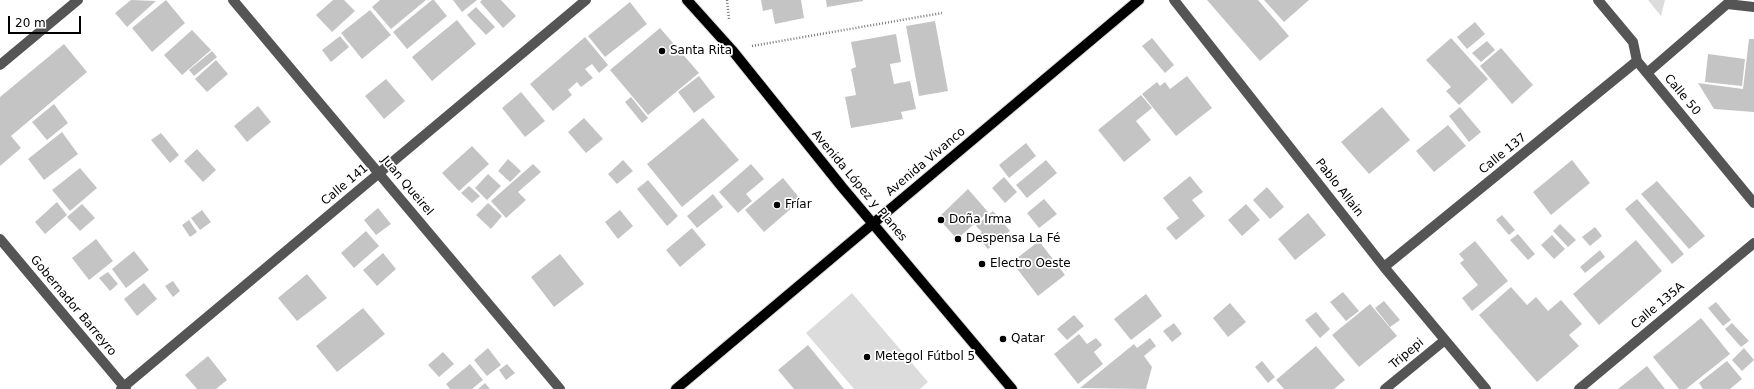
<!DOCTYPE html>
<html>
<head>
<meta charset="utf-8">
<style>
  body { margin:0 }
  #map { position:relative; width:1754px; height:389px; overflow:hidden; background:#fff; font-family:"DejaVu Sans",sans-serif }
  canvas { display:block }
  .scale { position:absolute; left:8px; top:16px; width:73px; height:18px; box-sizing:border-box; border:2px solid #000; border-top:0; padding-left:5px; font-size:12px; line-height:14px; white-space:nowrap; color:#000; -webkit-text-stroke:3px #fff; paint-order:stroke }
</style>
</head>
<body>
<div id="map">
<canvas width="1754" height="389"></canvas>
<div class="scale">20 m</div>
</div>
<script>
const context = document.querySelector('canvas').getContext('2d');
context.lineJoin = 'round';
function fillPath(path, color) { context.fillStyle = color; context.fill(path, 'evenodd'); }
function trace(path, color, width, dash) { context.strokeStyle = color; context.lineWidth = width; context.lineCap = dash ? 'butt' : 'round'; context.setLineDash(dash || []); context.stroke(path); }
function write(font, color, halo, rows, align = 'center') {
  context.font = font + ' "DejaVu Sans",sans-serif'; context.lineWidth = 3.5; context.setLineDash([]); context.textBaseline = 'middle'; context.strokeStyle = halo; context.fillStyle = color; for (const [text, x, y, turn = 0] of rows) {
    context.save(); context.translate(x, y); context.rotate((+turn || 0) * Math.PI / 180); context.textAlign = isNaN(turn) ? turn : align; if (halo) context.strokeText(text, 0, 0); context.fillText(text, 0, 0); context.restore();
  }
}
const green = new Path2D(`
  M 1648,0 L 1665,0 L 1661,16 Z
  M 852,293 L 928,382 L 920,389 L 854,389 L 806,333 Z`);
const building = new Path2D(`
  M 131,0 L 156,1 L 127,27 L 115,13 Z
  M 166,0 L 185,23 L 152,52 L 132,28 Z
  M 333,0 L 344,0 L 355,11 L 332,32 L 316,15 Z
  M 380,0 L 426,0 L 391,29 L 372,7 Z
  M 432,0 L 434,0 L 447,16 L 407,49 L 393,32 Z
  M 453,0 L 477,0 L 462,12 Z
  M 482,0 L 501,0 L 516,16 L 503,28 L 480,2 Z
  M 761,0 L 801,0 L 804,18 L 775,24 L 772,9 L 763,11 Z
  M 826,0 L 863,0 L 863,1 L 827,7 Z
  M 1207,0 L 1258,0 L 1289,36 L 1260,61 Z
  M 1264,0 L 1309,0 L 1284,22 Z
  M 630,2 L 647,24 L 605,57 L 588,36 Z
  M 476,7 L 495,27 L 486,35 L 467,15 Z
  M 370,10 L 391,35 L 362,59 L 341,33 Z
  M 457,20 L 476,44 L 432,81 L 412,57 Z
  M 935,21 L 948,91 L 919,96 L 906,26 Z
  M 1475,22 L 1485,34 L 1467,49 L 1457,37 Z
  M 660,28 L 699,73 L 648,115 L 610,70 Z
  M 192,30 L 211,50 L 182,75 L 164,55 Z
  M 896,34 L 901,62 L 890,64 L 894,84 L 910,81 L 916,109 L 901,112 L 903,119 L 851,128 L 845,97 L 856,95 L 851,69 L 856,67 L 851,42 Z
  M 340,36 L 349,47 L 331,62 L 322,50 Z
  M 585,37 L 608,65 L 599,73 L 592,64 L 585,69 L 593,78 L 581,87 L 577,82 L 568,90 L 572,95 L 553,111 L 530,84 Z
  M 1152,38 L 1174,65 L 1165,73 L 1142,46 Z
  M 1451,38 L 1488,79 L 1459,105 L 1446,91 L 1451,87 L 1426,60 Z
  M 1749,39 L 1754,39 L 1754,112 L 1714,109 L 1698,83 L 1743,89 Z
  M 1487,41 L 1495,50 L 1481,62 L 1472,53 Z
  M 64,44 L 87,72 L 11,136 L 21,148 L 0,166 L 0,97 Z
  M 1501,48 L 1533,85 L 1512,104 L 1480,66 Z
  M 212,51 L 217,57 L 194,76 L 189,70 Z
  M 1708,54 L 1745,59 L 1742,86 L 1705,82 Z
  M 216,60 L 228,74 L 207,92 L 195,79 Z
  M 699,76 L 715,97 L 694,113 L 678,92 Z
  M 1187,76 L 1212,108 L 1176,136 L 1142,94 L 1157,82 L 1160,86 L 1165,82 L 1170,89 Z
  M 386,79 L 405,101 L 384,119 L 365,96 Z
  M 521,92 L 545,121 L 525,137 L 502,108 Z
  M 1141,95 L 1152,108 L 1136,121 L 1151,140 L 1124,162 L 1098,130 Z
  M 631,97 L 648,118 L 642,123 L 625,102 Z
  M 54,104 L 68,123 L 47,140 L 32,122 Z
  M 258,106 L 271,122 L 247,142 L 234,126 Z
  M 1382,107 L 1410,140 L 1369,174 L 1341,142 Z
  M 1460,107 L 1481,132 L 1469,142 L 1449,116 Z
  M 584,118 L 603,139 L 586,153 L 568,132 Z
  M 703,118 L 739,160 L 682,207 L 647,164 Z
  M 1448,125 L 1466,146 L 1434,172 L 1416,151 Z
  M 62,132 L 78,154 L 44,180 L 28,159 Z
  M 161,133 L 179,155 L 170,163 L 151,140 Z
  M 1026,143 L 1036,156 L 1009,178 L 999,165 Z
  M 472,146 L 489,164 L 459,191 L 442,173 Z
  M 197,149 L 216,170 L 203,182 L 184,161 Z
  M 508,159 L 521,171 L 510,182 L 498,171 Z
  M 623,160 L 633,171 L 617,184 L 608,174 Z
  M 1046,160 L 1057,173 L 1027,198 L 1016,185 Z
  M 1572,160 L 1590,183 L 1551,215 L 1533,192 Z
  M 533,164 L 541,172 L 518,192 L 526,200 L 506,218 L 491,201 Z
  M 751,164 L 764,179 L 746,194 L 752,201 L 738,213 L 719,192 Z
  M 80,168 L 97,188 L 70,211 L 52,190 Z
  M 488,174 L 501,186 L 487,200 L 475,188 Z
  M 1190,176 L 1203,192 L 1192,200 L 1205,216 L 1176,240 L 1166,228 L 1179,218 L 1163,198 Z
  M 1004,177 L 1017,192 L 1005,203 L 992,188 Z
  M 783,178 L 801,200 L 764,232 L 745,210 Z
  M 648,180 L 678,216 L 667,226 L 637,189 Z
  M 1657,181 L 1705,236 L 1689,249 L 1641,194 Z
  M 469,186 L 480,196 L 472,203 L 461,193 Z
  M 1267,187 L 1284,207 L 1270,219 L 1253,200 Z
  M 968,189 L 988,212 L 957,239 L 938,218 Z
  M 713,194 L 723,207 L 697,228 L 687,216 Z
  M 1044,199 L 1057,214 L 1039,228 L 1027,213 Z
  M 1637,199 L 1684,254 L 1672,264 L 1625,209 Z
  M 57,202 L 67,215 L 45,234 L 35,222 Z
  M 488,203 L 502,216 L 491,229 L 476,215 Z
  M 82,204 L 95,218 L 80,231 L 67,217 Z
  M 1246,204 L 1260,220 L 1242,236 L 1228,220 Z
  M 378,208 L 391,224 L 376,235 L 364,220 Z
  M 202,210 L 211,222 L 200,230 L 191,218 Z
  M 620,210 L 633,226 L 618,239 L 605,222 Z
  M 993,211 L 1010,231 L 988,249 L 977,236 L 982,232 L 976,226 Z
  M 1308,213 L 1326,235 L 1295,260 L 1278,239 Z
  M 1502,215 L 1515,230 L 1509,235 L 1496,220 Z
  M 189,220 L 197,232 L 190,237 L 182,225 Z
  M 1560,224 L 1576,240 L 1568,247 L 1553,231 Z
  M 1595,227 L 1602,236 L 1590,246 L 1582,237 Z
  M 692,228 L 706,245 L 680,267 L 666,250 Z
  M 366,231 L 379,246 L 354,268 L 341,253 Z
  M 1518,234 L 1535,254 L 1528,260 L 1510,240 Z
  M 1552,235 L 1565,249 L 1554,259 L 1541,245 Z
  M 96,239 L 113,261 L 89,280 L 72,258 Z
  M 1636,240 L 1662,271 L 1599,325 L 1573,294 Z
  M 1039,241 L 1065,275 L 1038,296 L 1012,262 Z
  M 1475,241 L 1508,281 L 1472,311 L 1462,298 L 1478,285 L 1460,263 L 1464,260 L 1459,254 Z
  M 1600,250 L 1605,257 L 1585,273 L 1580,267 Z
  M 134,251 L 149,270 L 126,288 L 112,269 Z
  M 383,253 L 396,269 L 377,286 L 363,270 Z
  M 560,254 L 584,284 L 554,307 L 531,277 Z
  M 108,272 L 118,284 L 110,291 L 99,278 Z
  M 307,274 L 327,298 L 297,321 L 278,298 Z
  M 173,281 L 180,291 L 173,297 L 165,286 Z
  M 144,283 L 157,299 L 137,316 L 124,299 Z
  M 1511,287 L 1527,305 L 1536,297 L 1548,311 L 1561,300 L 1582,324 L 1569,335 L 1579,346 L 1537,382 L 1479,315 Z
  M 1343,292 L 1359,311 L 1346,321 L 1330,302 Z
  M 1146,294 L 1162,316 L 1131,340 L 1114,319 Z
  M 1384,301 L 1400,320 L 1390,327 L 1375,308 Z
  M 1716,302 L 1731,320 L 1723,326 L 1708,308 Z
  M 1230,303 L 1246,322 L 1228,337 L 1213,318 Z
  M 1370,304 L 1397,336 L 1359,367 L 1332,335 Z
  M 363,308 L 385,334 L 337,372 L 316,346 Z
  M 1316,312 L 1330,329 L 1320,338 L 1305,320 Z
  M 1074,315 L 1084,326 L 1067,340 L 1057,329 Z
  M 1701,318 L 1730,354 L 1686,389 L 1679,389 L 1653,357 Z
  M 1174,323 L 1182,334 L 1172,342 L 1163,331 Z
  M 1732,323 L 1749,341 L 1741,347 L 1725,329 Z
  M 1079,334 L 1087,344 L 1096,338 L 1102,345 L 1094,352 L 1103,364 L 1078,384 L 1054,354 Z
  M 1150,338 L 1156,346 L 1144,356 L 1152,367 L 1146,389 L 1080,388 L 1134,344 L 1137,348 Z
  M 808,345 L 844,389 L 794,389 L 778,370 Z
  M 1316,346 L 1345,380 L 1334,389 L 1284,389 L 1276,380 Z
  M 488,348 L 501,365 L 487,376 L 474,360 Z
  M 1744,348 L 1754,360 L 1742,371 L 1732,360 Z
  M 443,352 L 454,364 L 439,377 L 428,365 Z
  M 208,356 L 227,380 L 216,389 L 197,389 L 185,375 Z
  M 1262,361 L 1275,377 L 1268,383 L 1255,367 Z
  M 1727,361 L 1742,379 L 1730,389 L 1703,389 L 1699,383 Z
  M 470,364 L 483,380 L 472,389 L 450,389 L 446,384 Z
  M 507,364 L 515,373 L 506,380 L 499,370 Z
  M 1647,366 L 1665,389 L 1618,389 Z
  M 485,383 L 490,389 L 478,389 Z`);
const path = new Path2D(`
  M 727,0 L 729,19
  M 752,46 L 942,13`);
const minor = new Path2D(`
  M 233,0 L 560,389
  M 1174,0 L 1384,267 L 1486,389
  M 1598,0 L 1633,42 L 1637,61 L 1754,203
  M 1727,4 L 1754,7
  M 0,65 L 78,0
  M 1647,73 L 1727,4
  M 0,239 L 126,389
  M 1384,267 L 1637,61
  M 121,389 L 586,0
  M 1385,389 L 1445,340
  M 1579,389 L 1754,243`);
const major = new Path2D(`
  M 687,0 L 732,50 L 842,187 L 1012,389
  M 676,389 L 1139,0`);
const markers = [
  [662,51,4,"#000"],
  [777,205,4,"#000"],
  [941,220,4,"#000"],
  [958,239,4,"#000"],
  [982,264,4,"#000"],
  [1003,339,4,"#000"],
  [867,357,4,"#000"]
];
const poiNames = [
  ["Santa Rita",670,51],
  ["Fríar",785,205],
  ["Doña Irma",949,220],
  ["Despensa La Fé",966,239],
  ["Electro Oeste",990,264],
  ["Qatar",1011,339],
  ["Metegol Fútbol 5",875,357]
];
const streetNames = [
  ["Calle 50",1682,95,50],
  ["Calle 137",1503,154,-39],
  ["Avenida Vivanco",926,162,-40],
  ["Calle 141",345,185,-40],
  ["Juan Queirel",407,186,50],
  ["Avenida López y Planes",859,186,50],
  ["Pablo Allain",1339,188,52],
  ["Gobernador Barreyro",73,306,50],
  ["Calle 135A",1658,306,-40],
  ["Tripepi",1407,354,-40]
];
fillPath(green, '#dcdcdc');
fillPath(building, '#c4c4c4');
trace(major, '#dbdbdb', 12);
trace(path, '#777', 2.5, [1, 2]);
trace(minor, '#555', 10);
trace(major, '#000', 10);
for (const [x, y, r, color] of markers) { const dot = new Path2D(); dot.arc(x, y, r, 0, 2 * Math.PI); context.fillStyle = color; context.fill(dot); trace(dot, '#fff', 1.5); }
write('12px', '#000', '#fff', poiNames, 'left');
write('12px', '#000', '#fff', streetNames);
</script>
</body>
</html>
